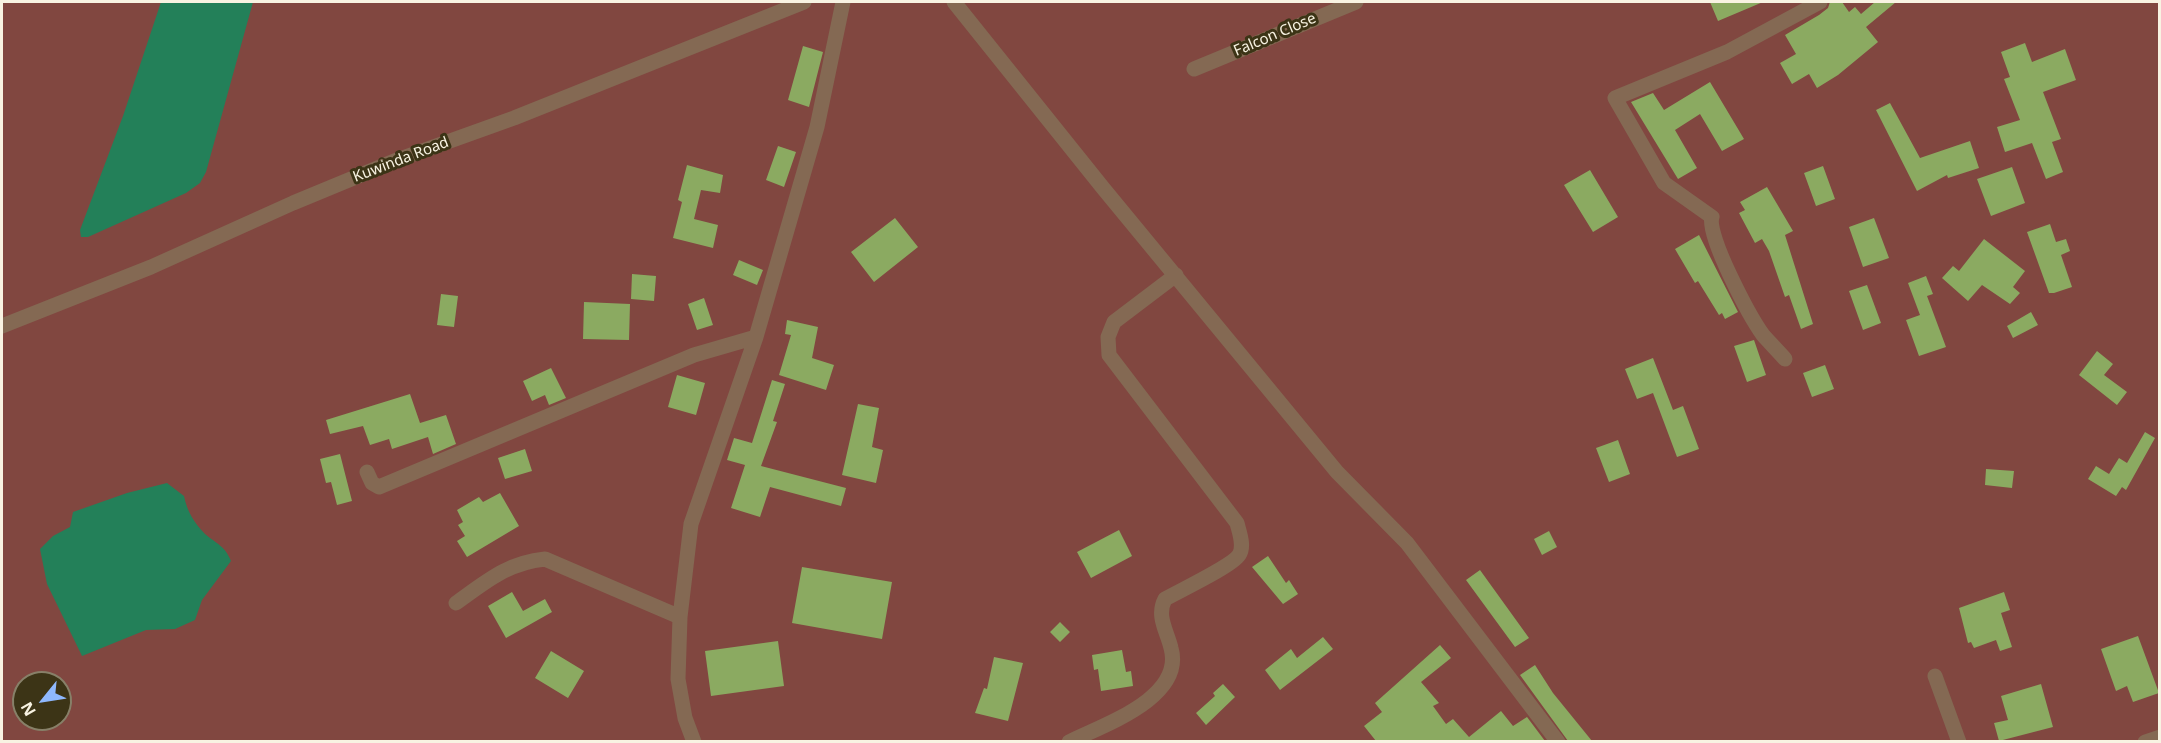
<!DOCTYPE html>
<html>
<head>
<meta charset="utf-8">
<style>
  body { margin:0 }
  #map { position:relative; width:2161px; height:743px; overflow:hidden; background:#3c3416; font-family:"Noto Sans",sans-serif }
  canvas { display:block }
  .frame { position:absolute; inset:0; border:3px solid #f8f3e2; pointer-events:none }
  .north { position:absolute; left:12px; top:671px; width:60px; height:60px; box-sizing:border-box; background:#3c3416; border:2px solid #878068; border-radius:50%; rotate:240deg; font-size:16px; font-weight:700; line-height:24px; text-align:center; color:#f8f3e2 }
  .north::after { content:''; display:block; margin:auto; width:21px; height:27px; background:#8fb8fd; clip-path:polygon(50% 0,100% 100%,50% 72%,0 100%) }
</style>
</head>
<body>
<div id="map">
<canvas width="2161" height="743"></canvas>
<div class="frame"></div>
<div class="north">N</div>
</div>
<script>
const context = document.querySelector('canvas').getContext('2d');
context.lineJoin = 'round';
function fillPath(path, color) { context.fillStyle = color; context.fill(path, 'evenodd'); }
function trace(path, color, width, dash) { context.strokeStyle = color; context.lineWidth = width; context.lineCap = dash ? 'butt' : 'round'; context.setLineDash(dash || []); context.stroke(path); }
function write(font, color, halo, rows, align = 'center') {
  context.font = font + ' "Noto Sans",sans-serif'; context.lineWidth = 6; context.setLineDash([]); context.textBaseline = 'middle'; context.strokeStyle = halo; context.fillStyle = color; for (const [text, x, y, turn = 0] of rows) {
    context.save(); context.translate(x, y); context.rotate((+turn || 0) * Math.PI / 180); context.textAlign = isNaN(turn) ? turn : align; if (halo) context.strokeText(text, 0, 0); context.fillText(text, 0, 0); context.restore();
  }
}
const green = new Path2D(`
  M 2,2 L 2159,2 L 2159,741 L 2,741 ZM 24,683 L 60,683 L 60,719 L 24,719 Z`);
const water = new Path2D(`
  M 161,2 L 253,2 L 206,172 L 200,183 L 186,193 L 88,237 L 81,237 L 80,230 L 123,116 Z
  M 167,483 L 184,496 C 187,511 194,523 205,534 C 217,544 225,546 231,561 L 202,600 L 195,620 L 175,629 L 146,630 L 82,656 L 47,584 L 40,549 L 53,536 L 70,527 L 73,512 L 127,493 Z`);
const building = new Path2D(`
  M 1710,2 L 1763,2 L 1718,21 Z
  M 1830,2 L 1842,2 L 1849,12 L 1855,7 L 1861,14 L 1875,2 L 1896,2 L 1866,27 L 1878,42 L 1838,75 L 1817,88 L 1809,74 L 1792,84 L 1780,63 L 1796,54 L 1785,35 L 1819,15 L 1828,8 Z
  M 2025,43 L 2032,62 L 2065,49 L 2076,80 L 2043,92 L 2061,139 L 2052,142 L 2063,172 L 2046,179 L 2032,143 L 2005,152 L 1997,127 L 2020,120 L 2004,79 L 2010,77 L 2001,52 Z
  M 803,46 L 823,52 L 809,107 L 788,100 Z
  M 1710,82 L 1744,139 L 1722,151 L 1700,114 L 1675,130 L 1697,168 L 1678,179 L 1631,102 L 1653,93 L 1664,110 Z
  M 1890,103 L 1920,158 L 1970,141 L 1979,168 L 1948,178 L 1947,175 L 1917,191 L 1876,110 Z
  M 778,146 L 796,152 L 784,187 L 766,180 Z
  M 687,165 L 723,175 L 720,193 L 701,190 L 694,219 L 718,225 L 713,248 L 673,238 L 682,202 L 678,200 Z
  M 1823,166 L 1835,199 L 1816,206 L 1804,173 Z
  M 2012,167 L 2025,203 L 1991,216 L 1977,179 Z
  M 1590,170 L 1618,217 L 1593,232 L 1564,185 Z
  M 1767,187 L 1793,231 L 1785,235 L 1813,324 L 1801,329 L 1789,295 L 1785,297 L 1769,251 L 1762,239 L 1755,243 L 1739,213 L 1745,210 L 1740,202 Z
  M 895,218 L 918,247 L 874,282 L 851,252 Z
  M 1874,218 L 1889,258 L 1863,267 L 1849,227 Z
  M 2050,224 L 2056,242 L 2066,239 L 2070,251 L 2061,255 L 2072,287 L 2054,293 L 2049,293 L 2027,232 Z
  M 1699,235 L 1738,312 L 1725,319 L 1722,313 L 1719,315 L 1698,281 L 1695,283 L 1675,249 Z
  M 1984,239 L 2025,271 L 2013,287 L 2020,293 L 2010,304 L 1982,285 L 1968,301 L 1942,278 L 1953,266 L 1959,271 Z
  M 739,260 L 763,270 L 757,285 L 733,275 Z
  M 632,274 L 656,276 L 654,301 L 631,299 Z
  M 1926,276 L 1933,294 L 1927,296 L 1946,347 L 1919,356 L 1906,320 L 1920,315 L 1908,283 Z
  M 1867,285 L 1881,323 L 1863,330 L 1849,291 Z
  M 441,294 L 458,296 L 454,327 L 437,325 Z
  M 704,298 L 713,325 L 697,330 L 688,304 Z
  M 584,302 L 630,304 L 629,340 L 583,339 Z
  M 2031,312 L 2038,325 L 2013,338 L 2007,326 Z
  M 787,320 L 818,327 L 812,358 L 834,365 L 826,390 L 779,375 L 791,335 L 785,334 Z
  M 1754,340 L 1766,375 L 1747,382 L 1734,346 Z
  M 2097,351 L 2113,364 L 2104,375 L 2127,392 L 2117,405 L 2079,375 Z
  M 1653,358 L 1673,410 L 1683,406 L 1699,449 L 1677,457 L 1653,393 L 1637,399 L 1625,369 Z
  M 1825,365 L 1834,389 L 1812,397 L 1803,373 Z
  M 551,368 L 566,398 L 549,405 L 545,395 L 532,401 L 523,381 Z
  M 677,375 L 705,383 L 696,415 L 668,407 Z
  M 772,380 L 785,384 L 773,421 L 777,422 L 761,466 L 846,488 L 841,506 L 770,487 L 760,517 L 731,508 L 745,465 L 727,460 L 734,438 L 752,443 Z
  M 410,394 L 420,423 L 446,415 L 456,444 L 433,454 L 428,437 L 392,449 L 389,439 L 370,445 L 363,426 L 330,434 L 326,420 Z
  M 858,404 L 879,408 L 872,447 L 883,450 L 876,483 L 842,475 Z
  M 2145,432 L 2155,438 L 2126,490 L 2122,487 L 2116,496 L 2088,479 L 2096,466 L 2109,474 L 2119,458 L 2127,463 Z
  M 1618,440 L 1630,474 L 1609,482 L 1596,448 Z
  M 525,449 L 532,471 L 505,479 L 498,458 Z
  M 340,454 L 352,501 L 337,505 L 331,482 L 326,483 L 320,459 Z
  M 1986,469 L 2014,471 L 2012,488 L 1985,485 Z
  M 500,493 L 519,526 L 467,557 L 457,541 L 465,536 L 458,525 L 463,522 L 457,510 L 479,497 L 483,502 Z
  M 1119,530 L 1132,556 L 1091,578 L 1077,552 Z
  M 1549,531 L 1557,547 L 1542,555 L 1534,539 Z
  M 1268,556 L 1286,583 L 1289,580 L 1298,594 L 1283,604 L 1252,567 Z
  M 802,567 L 892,582 L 882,639 L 792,623 Z
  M 1480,570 L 1529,638 L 1515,647 L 1466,580 Z
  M 512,592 L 523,611 L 545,599 L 552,612 L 506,638 L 488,606 Z
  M 2004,592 L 2010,610 L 2001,613 L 2012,647 L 2000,651 L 1996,640 L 1974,648 L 1971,642 L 1968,643 L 1959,608 Z
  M 1060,622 L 1070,632 L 1060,642 L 1050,632 Z
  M 2138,636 L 2159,693 L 2133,702 L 2127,686 L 2116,691 L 2101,649 Z
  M 1323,637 L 1333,649 L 1280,690 L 1265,670 L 1291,649 L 1297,658 Z
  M 778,641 L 784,686 L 711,696 L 705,651 Z
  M 1440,645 L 1451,658 L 1421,682 L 1439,703 L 1433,706 L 1446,724 L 1453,719 L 1469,737 L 1501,711 L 1513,726 L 1527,717 L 1545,741 L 1376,741 L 1364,726 L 1382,712 L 1375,703 Z
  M 1122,650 L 1126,672 L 1131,671 L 1133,686 L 1101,691 L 1098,669 L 1094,670 L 1092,655 Z
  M 551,651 L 584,671 L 568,698 L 535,678 Z
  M 994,657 L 1023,663 L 1008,721 L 975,713 L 984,688 L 987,689 Z
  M 1535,665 L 1553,693 L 1592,741 L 1568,741 L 1520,675 Z
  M 1223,684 L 1235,697 L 1206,725 L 1196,713 L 1215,696 L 1213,693 Z
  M 2041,684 L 2053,727 L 1999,741 L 1994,723 L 2008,720 L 2001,696 Z`);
const minor = new Path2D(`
  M 954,2 L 1103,188 L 1337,472 L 1407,543 L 1558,742
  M 1194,69 L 1356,2
  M 2,326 L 151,267 L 293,203 L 397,160 L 514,118 L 804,2
  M 1785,359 C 1778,351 1770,343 1763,335 C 1750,317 1706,235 1712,217 L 1664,183 L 1615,98 L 1727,52 L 1820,2
  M 367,472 L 372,483 L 379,487 L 694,355 L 756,337
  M 456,603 C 487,581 507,563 545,559 L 680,617
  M 1935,676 L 1959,742
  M 694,742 L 685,718 L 678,679 L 680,617 L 691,524 L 756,337 L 817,127 L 843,2
  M 1069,742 C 1103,725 1185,698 1171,648 C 1167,631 1156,616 1165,599 C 1179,591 1232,566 1239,555 C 1245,546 1239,532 1237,523 L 1109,355 L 1108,337 L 1114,322 L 1176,275
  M 2145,742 L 2160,737`);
const streetNames = [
  ["Falcon Close",1275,35,-23],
  ["Kuwinda Road",401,160,-21]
];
fillPath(green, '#814740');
fillPath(water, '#238059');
fillPath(building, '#8baa61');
trace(minor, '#846953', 15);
write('15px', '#f8f3e2', '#3c3416', streetNames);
</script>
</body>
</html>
